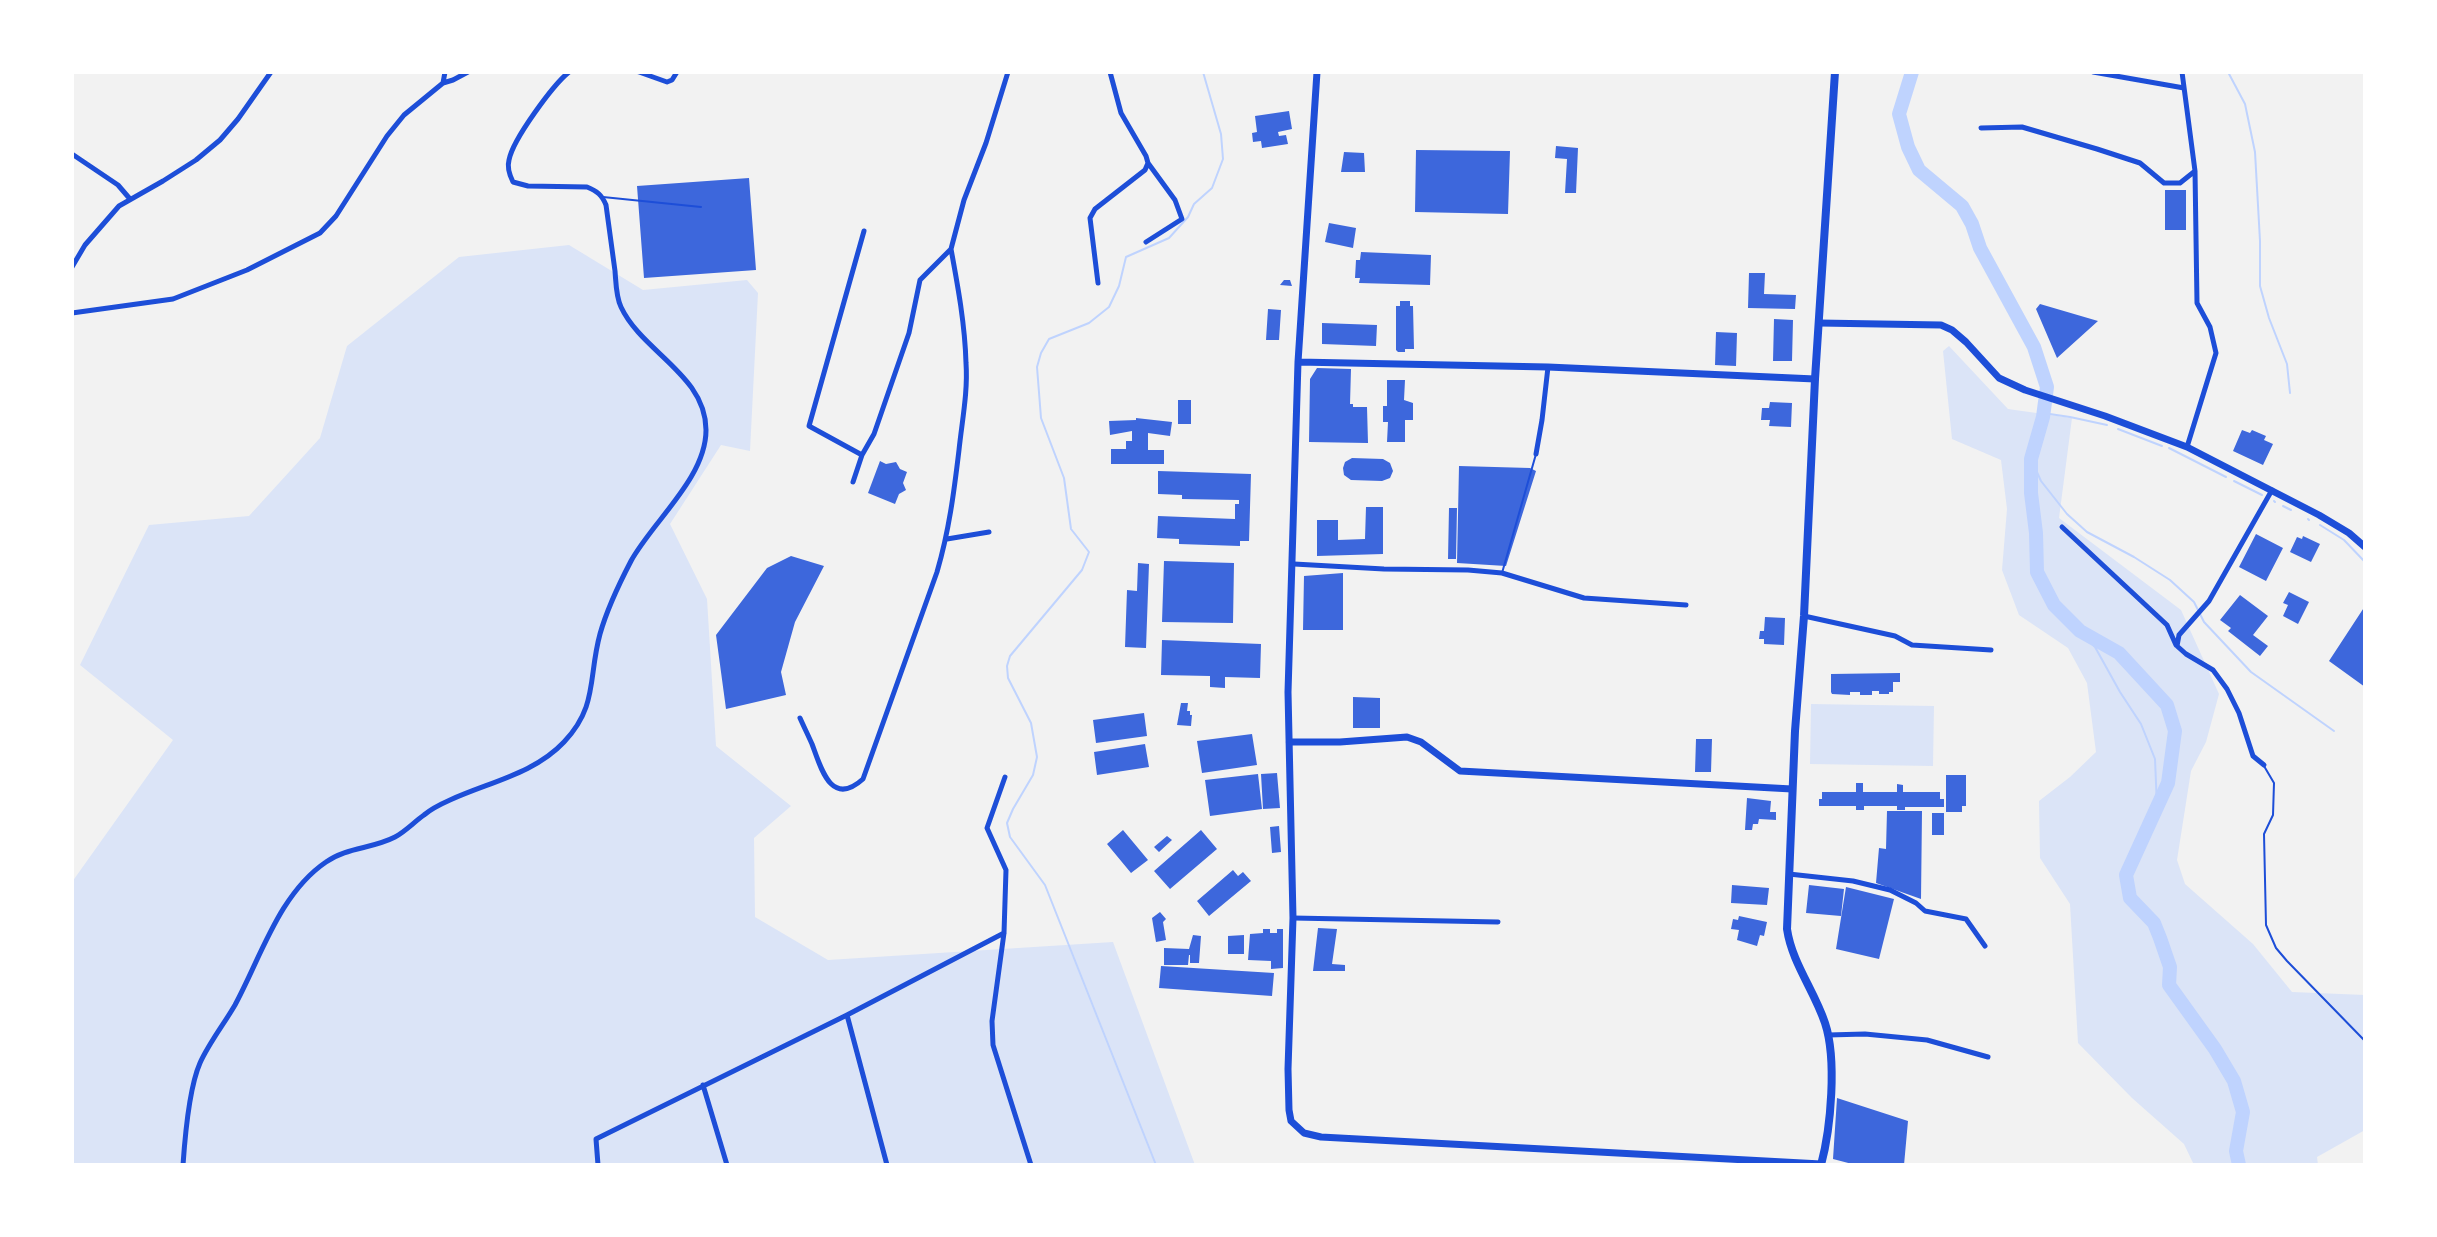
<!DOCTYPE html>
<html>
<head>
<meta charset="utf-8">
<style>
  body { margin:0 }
  #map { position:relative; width:2437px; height:1237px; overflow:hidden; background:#f2f2f2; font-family:"Space Grotesk",sans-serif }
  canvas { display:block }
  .frame { position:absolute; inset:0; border:74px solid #fff; pointer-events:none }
</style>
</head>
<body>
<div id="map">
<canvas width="2437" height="1237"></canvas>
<div class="frame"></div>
</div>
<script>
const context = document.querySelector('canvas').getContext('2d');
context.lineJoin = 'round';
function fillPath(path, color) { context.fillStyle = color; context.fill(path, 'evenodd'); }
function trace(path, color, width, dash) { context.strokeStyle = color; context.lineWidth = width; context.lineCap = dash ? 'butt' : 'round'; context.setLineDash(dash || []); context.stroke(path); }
const green = new Path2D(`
  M 569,245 L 643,290 L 747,280 L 758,293 L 750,451 L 721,445 L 670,524 L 707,599 L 716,746 L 791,806 L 754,838 L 755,917 L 828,960 L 1113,942 L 1195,1165 L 72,1165 L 72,882 L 173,740 L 80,665 L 149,525 L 249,516 L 320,438 L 347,346 L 459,257 Z
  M 1949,346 L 2008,409 L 2072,418 L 2059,518 L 2181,610 L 2219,694 L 2206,742 L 2191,771 L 2177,860 L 2185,884 L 2253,944 L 2292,992 L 2365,995 L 2365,1130 L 2317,1157 L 2318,1165 L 2194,1165 L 2184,1144 L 2132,1098 L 2078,1043 L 2070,904 L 2040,858 L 2039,801 L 2070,777 L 2096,752 L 2087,683 L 2068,648 L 2019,615 L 2002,570 L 2007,509 L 2001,460 L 1952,439 L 1943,351 Z
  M 1811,704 L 1934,706 L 1933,766 L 1810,764 Z`);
const stream = new Path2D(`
  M 2228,72 L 2245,104 L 2255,152 L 2260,241 L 2260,286 L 2269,318 L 2287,364 L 2290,393
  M 2043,413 L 2070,417 L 2107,425
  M 2118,429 L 2162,446
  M 2169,448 L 2226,477
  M 2031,459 L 2041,481 L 2067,514 L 2087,532 L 2134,557 L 2170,580 L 2194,602 L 2204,622 L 2251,672 L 2334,731
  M 2234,481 L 2262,495
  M 2274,501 L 2275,502
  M 2283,506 L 2291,510
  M 2308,519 L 2309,520
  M 2320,525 L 2344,540 L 2365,562
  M 2080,631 L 2095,647 L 2120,692 L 2141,724 L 2155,759 L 2157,807
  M 1156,1165 L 1045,885 L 1010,837 L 1007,823 L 1013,809 L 1033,775 L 1037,757 L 1031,723 L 1008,678 L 1007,666 L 1010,656 L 1082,570 L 1089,552 L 1071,529 L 1064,478 L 1041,418 L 1037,367 L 1041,353 L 1049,339 L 1089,323 L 1109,307 L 1119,286 L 1126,257 L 1169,238 L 1188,217 L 1194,204 L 1212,188 L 1223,159 L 1221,134 L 1203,72`);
const river = new Path2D(`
  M 1912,72 L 1899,114 L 1908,147 L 1919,170 L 1962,206 L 1972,224 L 1980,248 L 2034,347 L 2047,387 L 2043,417 L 2031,459 L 2031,493 L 2036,533 L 2037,572 L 2054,605 L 2080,631 L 2119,653 L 2167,705 L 2175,731 L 2168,783 L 2126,875 L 2130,898 L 2154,923 L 2160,938 L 2170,967 L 2169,985 L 2215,1049 L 2234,1081 L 2243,1112 L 2236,1151 L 2239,1165`);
const building = new Path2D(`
  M 1289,111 L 1292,129 L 1278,132 L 1279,136 L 1286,135 L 1288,144 L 1262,148 L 1261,141 L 1253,142 L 1252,133 L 1257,132 L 1255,116 Z
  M 1556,146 L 1578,148 L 1576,193 L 1565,193 L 1567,159 L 1555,158 Z
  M 1416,150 L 1510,151 L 1508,214 L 1415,212 Z
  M 1344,152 L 1364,153 L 1365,172 L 1341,172 Z
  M 749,178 L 756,270 L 644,278 L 637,186 Z
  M 2165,190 L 2186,190 L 2186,230 L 2165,230 Z
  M 1329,223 L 1356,228 L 1353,248 L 1325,242 Z
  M 1361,252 L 1431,255 L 1430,285 L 1359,283 L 1360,278 L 1355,278 L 1356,260 L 1360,260 Z
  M 1749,273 L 1765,273 L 1764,294 L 1796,295 L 1795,309 L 1748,308 Z
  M 1284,280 L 1290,280 L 1292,286 L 1280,285 Z
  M 1400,301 L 1410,301 L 1410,306 L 1413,306 L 1414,349 L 1405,349 L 1405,352 L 1398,352 L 1396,350 L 1396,306 L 1400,306 Z
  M 2040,304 L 2098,321 L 2057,358 L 2036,309 Z
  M 1268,309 L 1281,310 L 1279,340 L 1266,340 Z
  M 1774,319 L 1793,320 L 1792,361 L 1773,361 Z
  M 1322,323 L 1377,325 L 1376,346 L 1322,344 Z
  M 1716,332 L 1737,333 L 1736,366 L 1715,365 Z
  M 1317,368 L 1351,369 L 1350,404 L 1353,404 L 1353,407 L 1367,407 L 1368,443 L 1309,442 L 1310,379 Z
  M 1387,380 L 1405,380 L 1404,400 L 1413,403 L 1413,420 L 1405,420 L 1405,442 L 1387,442 L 1388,422 L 1383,422 L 1383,406 L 1387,406 Z
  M 1178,400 L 1191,400 L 1191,424 L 1178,424 Z
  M 1770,402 L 1792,403 L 1791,427 L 1769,426 L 1770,420 L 1761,420 L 1762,408 L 1769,408 Z
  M 1136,418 L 1172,422 L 1170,436 L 1148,433 L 1148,450 L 1164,450 L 1164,464 L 1111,464 L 1111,449 L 1126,449 L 1126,441 L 1132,441 L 1132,431 L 1110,435 L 1109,421 L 1136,420 Z
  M 2242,430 L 2250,433 L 2252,430 L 2266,436 L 2264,440 L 2273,444 L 2263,465 L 2233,451 Z
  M 1352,458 L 1383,459 L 1390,463 L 1393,471 L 1390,478 L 1382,481 L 1351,480 L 1344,475 L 1343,468 L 1345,462 Z
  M 880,461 L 886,464 L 896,462 L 900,469 L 907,472 L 903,483 L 906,490 L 899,494 L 895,504 L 868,493 Z
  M 1459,466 L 1530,468 L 1536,471 L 1506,566 L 1457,563 Z
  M 1158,471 L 1251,474 L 1249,541 L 1240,541 L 1240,546 L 1179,544 L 1179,539 L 1157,538 L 1158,516 L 1235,519 L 1235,504 L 1239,504 L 1239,500 L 1182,499 L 1182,495 L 1158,494 Z
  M 1366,507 L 1383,507 L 1383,554 L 1317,556 L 1317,520 L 1338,520 L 1338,540 L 1365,539 Z
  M 1449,508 L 1457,508 L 1456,559 L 1448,559 Z
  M 2256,534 L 2283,548 L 2266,581 L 2239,567 Z
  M 2303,536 L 2320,544 L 2311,562 L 2290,552 L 2297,537 L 2302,539 Z
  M 791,556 L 824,566 L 795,622 L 781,672 L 786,695 L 726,709 L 716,635 L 767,568 Z
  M 1164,561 L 1234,563 L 1233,623 L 1162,622 Z
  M 1138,563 L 1149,564 L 1146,648 L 1125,647 L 1127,590 L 1137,591 Z
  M 1343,573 L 1343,630 L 1303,630 L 1304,576 Z
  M 2289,592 L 2309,602 L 2298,624 L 2283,616 L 2288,605 L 2283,603 Z
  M 2240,595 L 2268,616 L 2253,635 L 2268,646 L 2260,656 L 2228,631 L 2231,628 L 2220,620 Z
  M 2365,606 L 2365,687 L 2329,661 Z
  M 1765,617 L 1785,618 L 1784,645 L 1764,644 L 1764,639 L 1759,639 L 1760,631 L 1764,631 Z
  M 1162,640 L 1261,644 L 1260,678 L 1225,677 L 1225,688 L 1210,687 L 1210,676 L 1161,675 Z
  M 1900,673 L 1900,682 L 1893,682 L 1893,692 L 1889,692 L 1889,694 L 1879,694 L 1879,691 L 1872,691 L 1872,695 L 1860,695 L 1860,692 L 1850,692 L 1850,695 L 1832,694 L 1831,692 L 1831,674 Z
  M 1353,697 L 1380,698 L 1380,728 L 1353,728 Z
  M 1181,703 L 1188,703 L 1187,711 L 1190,711 L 1190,715 L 1192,715 L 1191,726 L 1177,725 Z
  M 1144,713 L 1147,736 L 1096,743 L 1093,720 Z
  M 1252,734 L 1257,765 L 1202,773 L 1197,741 Z
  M 1696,739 L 1712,739 L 1711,772 L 1695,772 Z
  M 1145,744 L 1149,767 L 1097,775 L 1094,752 Z
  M 1277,773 L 1280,808 L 1263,809 L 1261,774 Z
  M 1258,774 L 1262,809 L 1210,816 L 1205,780 Z
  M 1946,775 L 1966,775 L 1966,806 L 1962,806 L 1962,812 L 1946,812 Z
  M 1856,783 L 1863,783 L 1863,792 L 1897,792 L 1897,784 L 1903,785 L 1903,792 L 1940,792 L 1940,799 L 1944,799 L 1944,807 L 1905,807 L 1905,810 L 1897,810 L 1897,806 L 1864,806 L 1864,810 L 1856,810 L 1856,806 L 1819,806 L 1819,799 L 1822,799 L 1822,792 L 1856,792 Z
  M 1747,798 L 1771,801 L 1770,812 L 1776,812 L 1776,820 L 1759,819 L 1758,824 L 1753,824 L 1752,830 L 1745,830 Z
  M 1887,811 L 1922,811 L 1921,899 L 1876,883 L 1879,848 L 1886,849 Z
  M 1932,813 L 1944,813 L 1944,835 L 1932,835 Z
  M 1279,826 L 1281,852 L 1272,853 L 1270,827 Z
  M 1123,830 L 1148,860 L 1131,873 L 1107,844 Z
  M 1201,830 L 1217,849 L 1170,889 L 1154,871 Z
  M 1167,836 L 1172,840 L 1159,852 L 1154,847 Z
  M 1233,870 L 1238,876 L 1243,872 L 1251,881 L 1209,916 L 1197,901 Z
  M 1732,885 L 1769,888 L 1767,905 L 1731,903 Z
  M 1809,885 L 1844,889 L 1841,916 L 1806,913 Z
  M 1846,887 L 1894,899 L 1879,959 L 1836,949 Z
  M 1160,912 L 1166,919 L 1163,922 L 1166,940 L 1156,942 L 1152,918 Z
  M 1739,916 L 1767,922 L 1764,936 L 1760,935 L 1757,946 L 1737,940 L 1739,930 L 1731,929 L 1733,919 L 1738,920 Z
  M 1318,928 L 1337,929 L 1332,964 L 1345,965 L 1345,971 L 1313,971 Z
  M 1263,929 L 1270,929 L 1270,933 L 1277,933 L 1277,929 L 1283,929 L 1283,968 L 1271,969 L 1271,961 L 1248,960 L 1250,934 L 1263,933 Z
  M 1193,935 L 1201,936 L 1199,963 L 1190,963 L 1190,955 L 1189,955 L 1188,965 L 1164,965 L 1164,948 L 1189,949 Z
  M 1244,935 L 1244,954 L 1228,954 L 1228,936 Z
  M 1161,966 L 1274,973 L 1272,996 L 1159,988 Z
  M 1837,1098 L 1908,1121 L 1904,1165 L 1856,1165 L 1833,1159 Z`);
const service = new Path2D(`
  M 603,197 L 701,207
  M 1502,573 L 1536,454
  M 2264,766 L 2274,783 L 2273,815 L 2264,834 L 2266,925 L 2276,948 L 2287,961 L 2365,1041`);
const minor = new Path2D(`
  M 639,72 L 667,82 L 672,80 L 677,72
  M 2093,72 L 2184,88
  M 2182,72 L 2195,171 L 2197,303 L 2210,327 L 2216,353 L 2187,447
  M 443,83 L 453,80 L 468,72
  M 1981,128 L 2022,127 L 2097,149 L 2140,163 L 2164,183 L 2180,183 L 2195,171
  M 72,154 L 118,185 L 130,199
  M 1146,242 L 1182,219 L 1175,200 L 1148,163
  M 72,267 L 85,245 L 119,206 L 163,181 L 196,160 L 220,140 L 238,119 L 271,72
  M 1098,283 L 1090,218 L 1095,209 L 1145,170 L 1148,163 L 1146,156 L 1121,113 L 1110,72
  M 72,313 L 173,299 L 247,270 L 320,233 L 336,216 L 387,136 L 404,115 L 443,83 L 445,72
  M 1536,454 L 1542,420 L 1548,367
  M 862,455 L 809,426 L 864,231
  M 853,482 L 862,455 L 874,434 L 909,333 L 920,280 L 951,249 L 964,200 L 986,143 L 1008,72
  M 2062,527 L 2167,625 L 2176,645
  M 947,539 L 989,532
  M 1294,564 L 1384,569 L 1468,570 L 1502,573 L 1584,598 L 1686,605
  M 1804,616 L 1895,636 L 1912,645 L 1991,650
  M 800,718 C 804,727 808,735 812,744 C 821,768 831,808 863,779 L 937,572 C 949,531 954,492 959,450 C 962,421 968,392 966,363 C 965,325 958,287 951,249
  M 2264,765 L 2253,756 L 2239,713 L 2227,689 L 2213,670 L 2186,654 L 2177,646 L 2179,635 L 2209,601 L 2272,490
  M 1005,777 L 987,828 L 1006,870 L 1004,933 L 992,1021 L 993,1045 L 1031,1165
  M 1789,874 L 1853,881 L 1890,890 L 1916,903 L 1925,911 L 1966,919 L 1985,946
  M 1293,918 L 1498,922
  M 847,1015 L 887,1165
  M 1828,1035 L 1865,1034 L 1927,1040 L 1988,1057
  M 703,1085 L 727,1165
  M 183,1165 C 185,1136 189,1088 200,1063 C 209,1043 224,1024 235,1005 C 261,957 279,894 326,862 C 347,847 372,849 395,837 C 406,831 414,822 424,815 C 431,809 441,804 450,800 C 489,782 534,774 564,742 C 598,706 588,678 600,634 C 607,609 619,584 631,561 C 653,521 706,478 706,430 C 706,375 642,352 621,307 C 616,297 616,283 615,271 C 612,249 609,227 606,205 C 602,195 597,191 587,187 L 528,186 L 513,182 C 510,176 507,167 509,160 C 513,139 553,85 569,72
  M 598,1165 L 596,1139 L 847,1015 L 1004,933`);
const secondary = new Path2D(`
  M 1317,72 L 1298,362 L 1288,692 L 1293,918 L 1288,1069 L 1289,1110 L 1291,1121 L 1304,1133 L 1321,1137 L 1821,1164
  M 1819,323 L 1941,325 L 1952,330 L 1966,342 L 1999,378 L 2025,390 L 2105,416 L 2187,447 L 2319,515 L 2349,533 L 2365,547
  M 1298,362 L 1548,367 L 1815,379
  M 1289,742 L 1340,742 L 1407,737 L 1421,742 L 1460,771 L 1792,789`);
const primary = new Path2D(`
  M 1821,1165 C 1831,1128 1837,1059 1825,1023 C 1814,990 1792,963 1787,929 L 1795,731 L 1804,616 L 1815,379 L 1835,72`);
fillPath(green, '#dbe4f7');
trace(stream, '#bfd3fe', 2);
trace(river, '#bfd3fe', 14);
fillPath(building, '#3d67dc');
trace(service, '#1d4ed8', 2);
trace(minor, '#1d4ed8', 5);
trace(secondary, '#1d4ed8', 7);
trace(primary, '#1d4ed8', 8);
</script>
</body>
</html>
